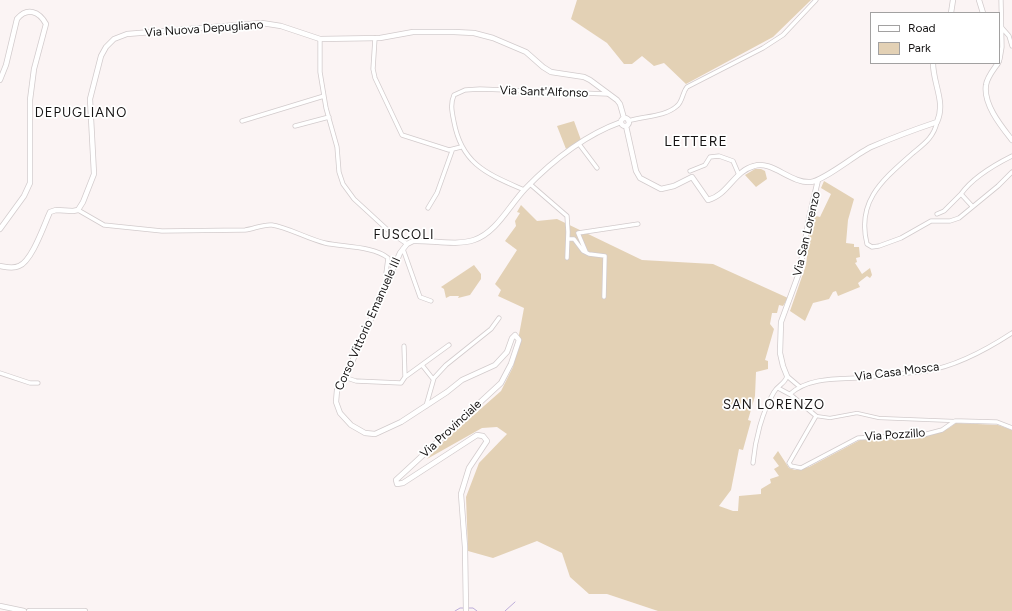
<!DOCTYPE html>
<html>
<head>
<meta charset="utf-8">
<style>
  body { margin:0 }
  #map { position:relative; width:1012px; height:611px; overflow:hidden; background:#fbf4f4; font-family:Figtree,sans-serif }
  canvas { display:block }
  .legend { position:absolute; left:870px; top:12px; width:130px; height:52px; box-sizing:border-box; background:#fff; border:1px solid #a2a1a1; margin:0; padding:5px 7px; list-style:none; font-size:12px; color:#161414 }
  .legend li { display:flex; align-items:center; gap:8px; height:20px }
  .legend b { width:20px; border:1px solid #a2a1a1 }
</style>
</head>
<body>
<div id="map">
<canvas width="1012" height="611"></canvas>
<ul class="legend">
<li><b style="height:5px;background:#fff"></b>Road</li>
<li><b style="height:11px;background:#e3d1b5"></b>Park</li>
</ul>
</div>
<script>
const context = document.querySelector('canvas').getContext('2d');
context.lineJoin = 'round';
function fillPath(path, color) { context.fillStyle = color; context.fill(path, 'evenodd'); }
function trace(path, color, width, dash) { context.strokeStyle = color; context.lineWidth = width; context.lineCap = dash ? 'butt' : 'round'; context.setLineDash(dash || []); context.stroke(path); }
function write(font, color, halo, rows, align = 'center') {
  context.font = font + ' Figtree,sans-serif'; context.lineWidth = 3.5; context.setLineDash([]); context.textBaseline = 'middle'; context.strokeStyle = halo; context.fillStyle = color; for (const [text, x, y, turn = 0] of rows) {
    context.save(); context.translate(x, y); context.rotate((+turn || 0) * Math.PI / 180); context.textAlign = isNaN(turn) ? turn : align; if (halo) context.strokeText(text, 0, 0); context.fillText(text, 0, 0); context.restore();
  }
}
const green = new Path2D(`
  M 577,0 L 811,0 L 773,37 L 686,84 L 664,63 L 654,66 L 642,56 L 632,64 L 624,64 L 607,43 L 571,19 Z
  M 574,121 L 581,140 L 566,149 L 557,126 Z
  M 755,169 L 761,169 L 765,171 L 767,179 L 756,187 L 745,175 Z
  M 824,181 L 854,199 L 848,220 L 846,243 L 854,244 L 854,247 L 859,247 L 860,257 L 856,258 L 857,262 L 855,263 L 862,274 L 870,268 L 872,275 L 870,278 L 867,276 L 858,283 L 860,287 L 838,296 L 836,291 L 833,292 L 829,299 L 813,303 L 805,321 L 790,311 L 806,265 L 812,215 L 820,217 L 831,194 L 821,188 Z
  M 521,205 L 537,221 L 557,219 L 642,260 L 713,264 L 788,298 L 783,306 L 779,305 L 777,313 L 772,313 L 770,324 L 774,329 L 765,360 L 768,361 L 768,369 L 756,372 L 755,396 L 748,420 L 751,421 L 743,450 L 739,449 L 731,490 L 719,506 L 733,511 L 738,511 L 739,496 L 761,494 L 761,489 L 771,483 L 770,479 L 779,476 L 774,469 L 779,466 L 773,458 L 778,451 L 789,468 L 795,470 L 809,467 L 860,440 L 885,440 L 932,434 L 949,428 L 956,423 L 998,425 L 1012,430 L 1012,611 L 658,611 L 607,594 L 589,594 L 570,577 L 562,553 L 537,541 L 493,558 L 468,551 L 466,497 L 479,463 L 507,434 L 497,427 L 482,428 L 427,459 L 442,443 L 501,391 L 513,367 L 524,308 L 498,296 L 501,290 L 495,284 L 517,250 L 505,241 L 516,226 L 515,221 L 520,213 L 517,212 Z
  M 474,265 L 481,274 L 481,279 L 470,295 L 458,298 L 459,296 L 450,296 L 446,298 L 444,289 L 441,287 Z`);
const stream = new Path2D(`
  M 468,608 L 473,608 L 477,611
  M 455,611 L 460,608 L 465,608
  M 505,611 L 515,602`);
const pedestrian = new Path2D(`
  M 816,416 L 830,418 L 857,413 L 879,418 L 954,421`);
const minor = new Path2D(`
  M 1002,28 L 1009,36 L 1012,46
  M 375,38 L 373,69 L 375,78 L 402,135 L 449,150 L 461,147
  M 320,39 L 320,72 L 326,108 L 337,147 L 339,172 L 343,184 L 354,199 L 391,233 L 407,244
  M 1000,59 L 1002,47 L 1001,0
  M 242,121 L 324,96
  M 628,121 C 643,116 665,117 677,106 C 683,101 682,93 687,87 L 763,48 L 783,35 L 816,0
  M 937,122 C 934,137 924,144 913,153 C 884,179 856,200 867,244 L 872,247 L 879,246 L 901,238 L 931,221 L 950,221 L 959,218 L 998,186 L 1012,172
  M 295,126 L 329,117
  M 579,144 L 597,168
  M 690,171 L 705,165 L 710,157 L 719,156 L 733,161 L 739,175
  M 530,184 L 567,216 L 568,232 L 567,258
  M 524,190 C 488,174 462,165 454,122 C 452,112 450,104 454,95 L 465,90 L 480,89 L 607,94
  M 972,206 L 961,194 C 973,177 994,165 1012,156
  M 428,208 L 437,193 L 452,151
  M 78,210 L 104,225 L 162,231 L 245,230 C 254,229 263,224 272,225 C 287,227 308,239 325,243 C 342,247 374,246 388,258 L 386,273 L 390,278
  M 937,214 L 944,211 L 961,194
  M 568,239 L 574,239 L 583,251 L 589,254 L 605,256 L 604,297
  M 403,249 L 420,297 L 431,301
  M 586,252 L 578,233 L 638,224
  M 422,365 L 433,379
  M 0,373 L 30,383 L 38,383
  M 344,377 L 356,381 L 401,383 L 405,377 L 404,346
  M 405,377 L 449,345
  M 778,388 L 791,395 L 816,416 L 789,463 L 791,466 L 801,468 L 858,438 L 923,435 L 942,430 L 955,421 L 961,421 L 997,422 L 1012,428
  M 790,394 C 811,375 845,380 872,377 C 890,375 908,373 926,371 C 957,366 986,350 1012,333
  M 426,406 L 434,378 L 446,365 L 491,329 L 499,318
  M 753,463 C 755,440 762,412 774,392 C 778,385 785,384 787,376 L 800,387`);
const tertiary = new Path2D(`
  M 979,0 L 983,13
  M 951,13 L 953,0
  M 999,57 L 999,61
  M 998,63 C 994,69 987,77 986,85 C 983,104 1001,126 1012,140
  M 0,80 L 6,65 L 17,19 C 27,7 39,11 46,24 L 34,69 L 30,100 L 30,183 L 24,196 L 0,229
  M621 122a4 4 0 1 1 8 0a4 4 0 1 1-8 0Z
  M 626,126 L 636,171 L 640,178 L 661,189 L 674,186 L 692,177 L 708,200 C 728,195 734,171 754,166 C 772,160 791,184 811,182 C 825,180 856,154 871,147 C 892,138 916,129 937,122 C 946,102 933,84 933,63
  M 0,266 C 6,267 13,269 19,266 C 32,261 44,225 50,212 L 56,210 L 73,211 L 78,210 L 83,202 L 94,174 L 90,99 L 101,56 L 106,47 L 114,39 L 127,34 L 262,23 L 281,26 L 320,39 L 380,38 L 413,32 L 454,32 L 474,33 L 493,38 L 526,52 L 543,67 L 551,72 L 584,77 L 590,80 L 617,100 L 620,104 L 624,118
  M 787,376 L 783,366 L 780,353 L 781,322 L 799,273 L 810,214 L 818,180
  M 0,606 L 24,611
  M 29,611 L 85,611
  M 466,611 L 465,547 L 461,494 L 469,468 L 487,441 L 483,436 L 477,435 L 403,483 L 397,484 L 396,480 L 501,383 L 511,364 L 519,340 L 515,335 L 512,338 L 507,352 L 495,365 L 462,380 L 447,392 L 401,422 L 375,434 L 365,433 L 351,425 L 340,413 L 336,402 L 337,390 L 351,364 L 400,253 L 407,244 L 413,241 C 432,240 456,246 474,240 C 496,233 509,206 525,189 C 551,162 585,135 621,122`);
const streetNames = [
  ["Via Nuova Depugliano",204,29,-4],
  ["Via Sant'Alfonso",544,92,2],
  ["Via San Lorenzo",807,234,-77],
  ["Corso Vittorio Emanuele III",368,324,-66],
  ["Via Casa Mosca",897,372,-7],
  ["Via Provinciale",451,429,-43],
  ["Via Pozzillo",895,435,-4]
];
const neighbourhoodNames = [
  ["DEPUGLIANO",81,113],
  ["FUSCOLI",404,235],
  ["SAN LORENZO",774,405]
];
const quarterNames = [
  ["LETTERE",696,142]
];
fillPath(green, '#e3d1b5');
trace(stream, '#bcacd9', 1);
trace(pedestrian, '#d2cbcc', 4);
trace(minor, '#d2cbcc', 5);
trace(tertiary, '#d2cbcc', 6);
trace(pedestrian, '#fff', 2.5);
trace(minor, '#fff', 3.5);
trace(tertiary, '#fff', 4.5);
write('12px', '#161414', '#fff', streetNames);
context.letterSpacing = '1px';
write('13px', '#161414', '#fff', neighbourhoodNames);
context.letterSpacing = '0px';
context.letterSpacing = '1px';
write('14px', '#161414', '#fff', quarterNames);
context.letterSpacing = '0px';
</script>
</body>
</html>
